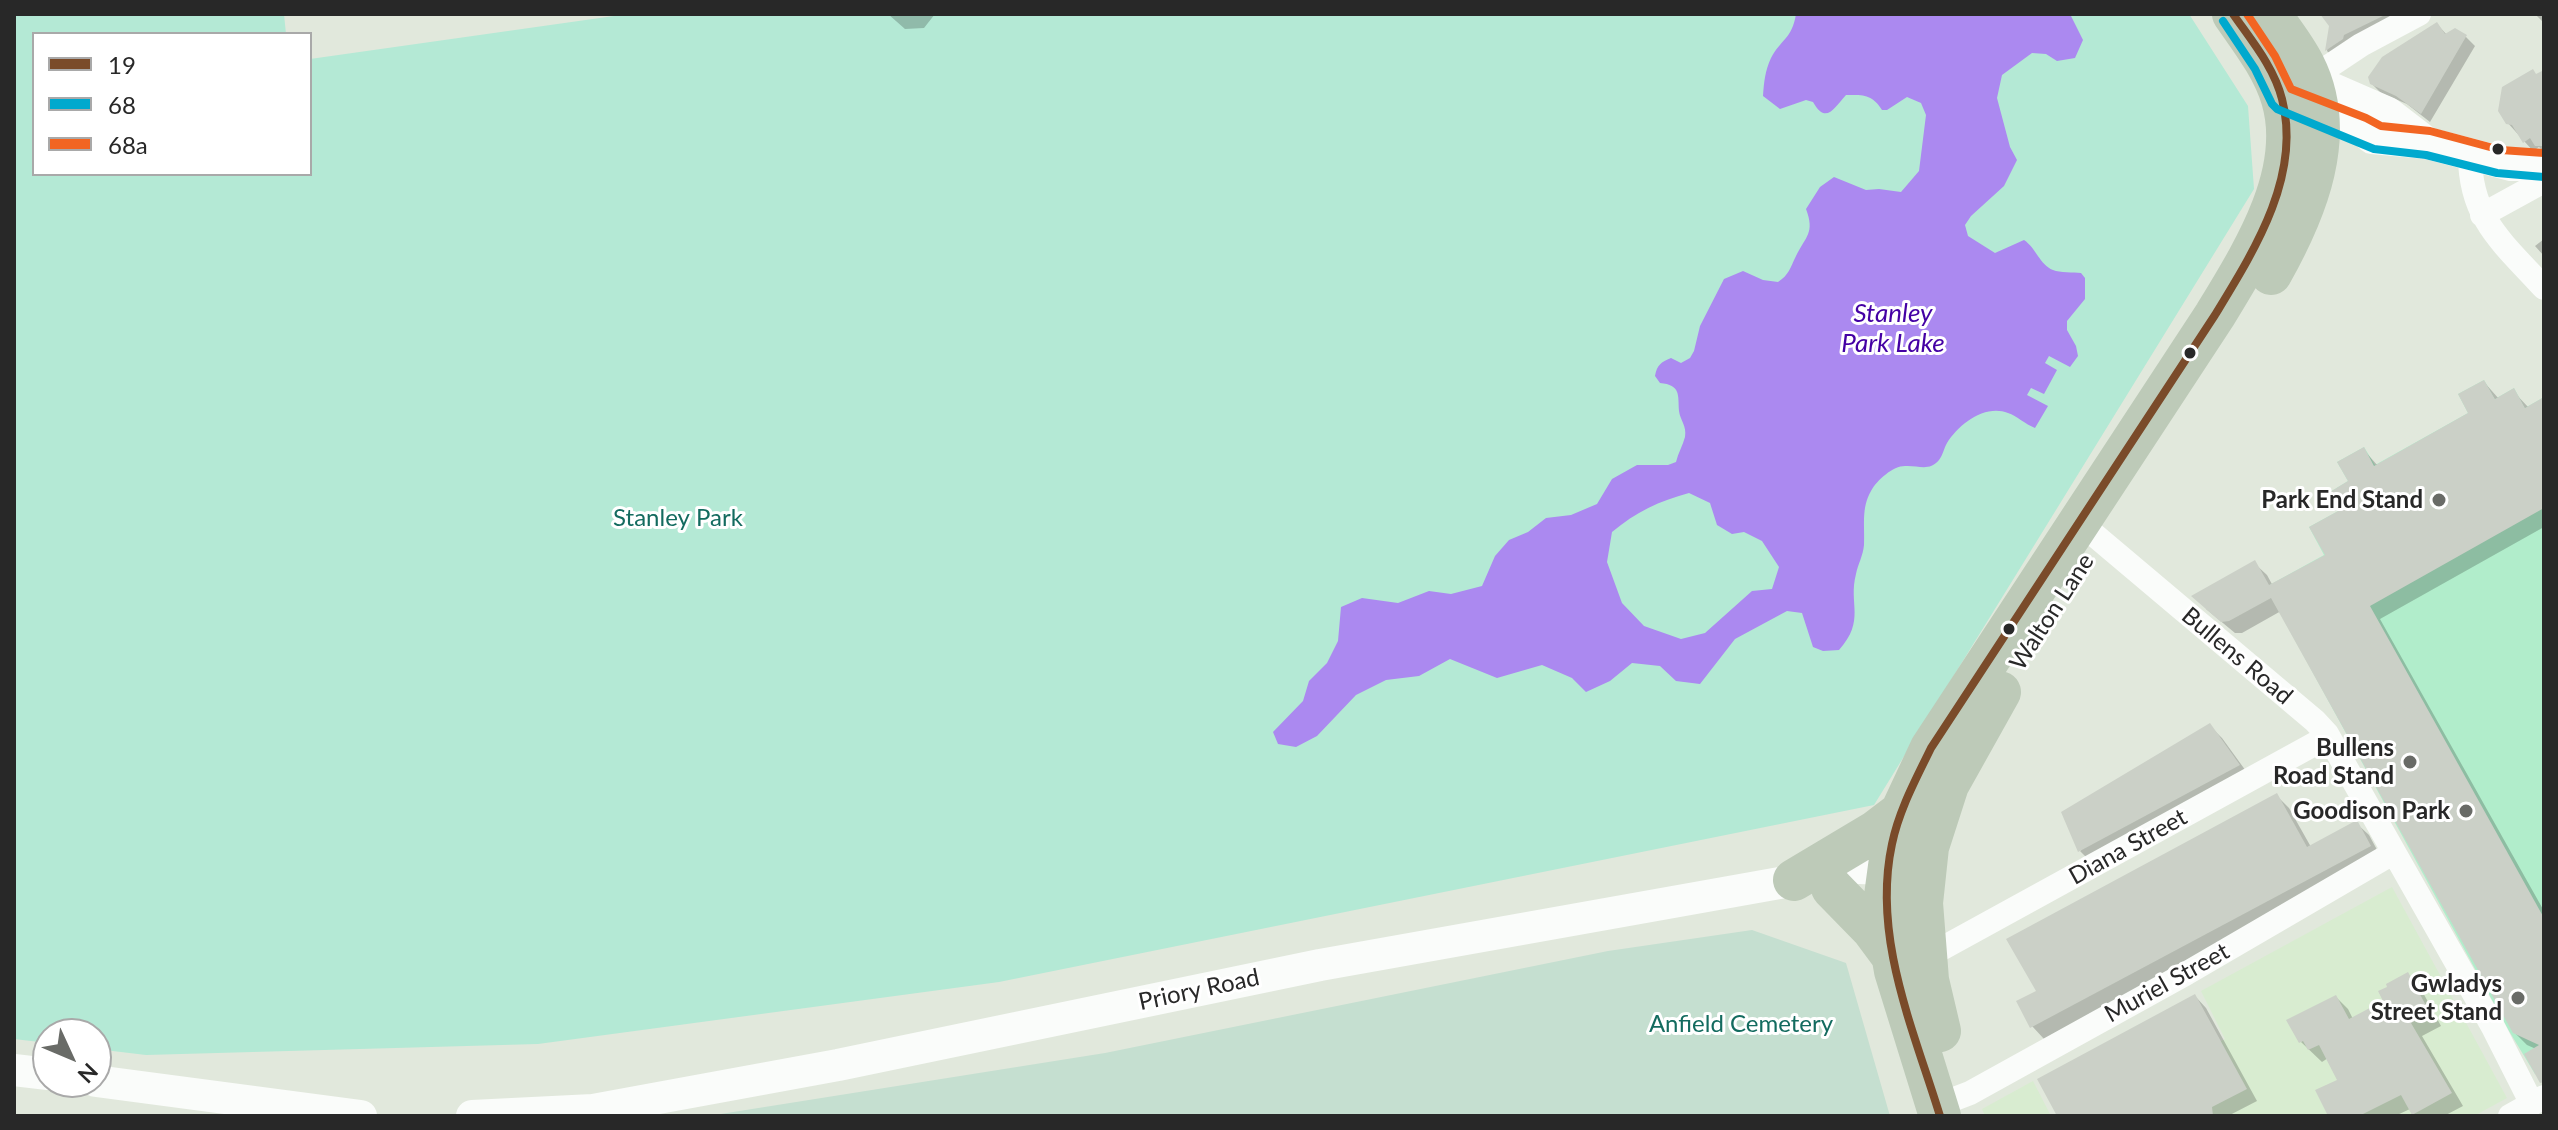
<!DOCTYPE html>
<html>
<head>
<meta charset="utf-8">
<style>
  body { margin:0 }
  #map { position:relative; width:2558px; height:1130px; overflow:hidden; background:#e1e8dc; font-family:Lato,sans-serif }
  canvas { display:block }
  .frame { position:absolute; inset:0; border:16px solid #282828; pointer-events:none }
  .legend { position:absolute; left:32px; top:32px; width:280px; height:144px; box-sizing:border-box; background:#fff; border:2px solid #a9a9a9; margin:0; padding:10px 14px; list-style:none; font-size:24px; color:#282828 }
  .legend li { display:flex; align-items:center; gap:16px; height:40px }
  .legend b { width:40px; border:2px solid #a9a9a9 }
  .north { position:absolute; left:32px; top:1018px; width:80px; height:80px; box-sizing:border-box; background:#fff; border:2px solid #a9a9a9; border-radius:50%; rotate:134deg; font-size:22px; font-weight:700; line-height:32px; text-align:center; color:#282828 }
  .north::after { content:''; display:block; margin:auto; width:28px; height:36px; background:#696b67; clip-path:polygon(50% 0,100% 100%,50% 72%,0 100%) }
</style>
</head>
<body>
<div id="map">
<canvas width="2558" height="1130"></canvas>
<div class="frame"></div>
<ul class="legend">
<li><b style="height:10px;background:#7a4b2a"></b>19</li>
<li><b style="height:10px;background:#00a9ce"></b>68</li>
<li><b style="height:10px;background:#f26522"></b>68a</li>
</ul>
<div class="north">N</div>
</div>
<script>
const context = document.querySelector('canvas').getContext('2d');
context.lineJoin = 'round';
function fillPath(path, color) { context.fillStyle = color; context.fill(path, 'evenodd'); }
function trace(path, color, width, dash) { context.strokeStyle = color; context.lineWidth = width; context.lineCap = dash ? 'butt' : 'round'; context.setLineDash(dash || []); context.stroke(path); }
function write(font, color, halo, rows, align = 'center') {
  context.font = font + ' Lato,sans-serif'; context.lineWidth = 6; context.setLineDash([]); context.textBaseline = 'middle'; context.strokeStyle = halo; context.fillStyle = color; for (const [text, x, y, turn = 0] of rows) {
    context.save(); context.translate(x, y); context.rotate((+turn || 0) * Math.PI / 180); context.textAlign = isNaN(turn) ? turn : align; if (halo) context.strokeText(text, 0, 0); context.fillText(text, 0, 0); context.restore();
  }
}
const education = new Path2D(`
  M 2392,887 L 2507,1098 L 2474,1116 L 2082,1116 L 2225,1039 L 2201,991 Z
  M 2033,1081 L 2051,1116 L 1985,1116 L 1982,1109 Z`);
const green = new Path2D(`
  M 14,14 L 284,14 L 286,34 L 34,34 L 34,174 L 310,174 L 310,59 L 628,14 L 2189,14 L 2248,106 L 2254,189 L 1874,805 L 999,982 L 538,1044 L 146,1055 L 96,1049 L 96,1034 L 48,1034 L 48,1043 L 14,1039 Z`);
const cemetery = new Path2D(`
  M 1752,930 L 1846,963 L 1890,1116 L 708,1116 L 1105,1053 L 1608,951 Z`);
const pitch = new Path2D(`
  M 2484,380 L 2495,399 L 2514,388 L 2525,408 L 2544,397 L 2544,1077 L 2535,1074 L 2509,1031 L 2266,587 L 2324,555 L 2309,527 L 2340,510 L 2330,492 L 2348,481 L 2337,462 L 2364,447 L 2375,465 L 2468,413 L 2458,394 Z`);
const water = new Path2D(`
  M 1796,14 L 2070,14 L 2083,40 L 2075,58 L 2057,61 L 2046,54 L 2032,53 L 2002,75 L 1997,98 L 2010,147 L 2017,160 L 2004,186 L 1971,216 L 1965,225 L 1968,236 L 1995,253 L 2024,240 C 2036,248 2040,265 2053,270 C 2060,273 2073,272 2081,273 L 2085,278 L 2085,299 L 2067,321 L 2067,330 L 2076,346 L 2078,356 L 2070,367 L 2049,356 L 2045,363 L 2057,370 L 2044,394 L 2031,388 L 2027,395 L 2048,406 L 2035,428 C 2025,424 2017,416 2008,413 C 1985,404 1959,424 1947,443 C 1944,448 1943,455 1939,460 C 1929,472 1918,465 1905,466 C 1893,466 1877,480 1871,491 C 1861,508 1865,526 1864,545 C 1863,556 1858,564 1856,574 C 1848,604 1866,620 1839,650 L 1823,651 L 1813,647 L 1802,613 L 1787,611 L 1735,639 L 1700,684 L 1676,681 L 1660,666 L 1632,663 L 1610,681 L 1586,692 L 1572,678 L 1542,665 L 1497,678 L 1450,659 L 1419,676 L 1386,680 L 1356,695 L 1317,736 L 1296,747 L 1278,744 L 1273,732 L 1303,701 L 1309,681 L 1327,663 L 1338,641 L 1341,607 L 1362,598 L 1398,603 L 1429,591 L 1451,594 L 1482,586 L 1495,556 L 1509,540 L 1528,532 L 1546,518 L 1571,515 L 1597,504 L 1612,479 L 1637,465 L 1668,465 L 1676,462 C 1678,453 1683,445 1685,437 C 1687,426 1680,420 1679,411 C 1678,395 1681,385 1660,383 L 1655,376 C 1657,365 1661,362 1671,358 L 1681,363 L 1690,358 L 1694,351 L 1700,326 L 1724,279 L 1743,271 L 1763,280 L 1778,282 C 1789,275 1790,268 1796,256 C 1806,236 1815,233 1806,209 L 1820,187 L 1834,177 L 1866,190 L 1879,189 L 1901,192 L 1919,171 L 1926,115 L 1921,103 L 1907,97 L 1887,110 L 1882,110 C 1872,94 1863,95 1846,95 C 1834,108 1826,125 1813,102 L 1806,100 L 1780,109 L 1763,96 C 1764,82 1765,71 1771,58 C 1781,39 1792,39 1796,14 ZM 1689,493 L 1710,503 L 1717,525 L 1732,534 L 1744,532 L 1762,541 L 1779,567 L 1772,589 L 1752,591 L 1705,633 L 1681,639 L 1644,626 L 1622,603 L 1607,562 L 1612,532 C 1636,512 1659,501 1689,493 Z`);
const shadow = new Path2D(`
  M 888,14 L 935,14 L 924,28 L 905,29 Z
  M 2321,14 L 2397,14 L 2335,59 L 2327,51 L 2331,25 Z
  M 2535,14 L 2544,14 L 2544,20 L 2542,21 Z
  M 2437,24 L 2447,35 L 2466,37 L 2475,46 L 2430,122 L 2407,104 L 2381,93 L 2371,83 Z
  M 2538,76 L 2544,79 L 2544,152 L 2539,147 L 2533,151 L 2507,122 Z
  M 2544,239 L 2544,256 L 2535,246 Z
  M 2484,382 L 2499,399 L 2513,391 L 2529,408 L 2544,400 L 2544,527 L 2380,619 L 2544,911 L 2544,1080 L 2536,1049 L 2527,1045 L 2514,1032 L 2281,611 L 2242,633 L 2235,633 L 2206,609 L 2254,563 L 2267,575 L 2273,586 L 2327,556 L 2363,449 L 2378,466 L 2471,414 Z
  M 2210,726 L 2222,738 L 2251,778 L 2092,863 L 2080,851 Z
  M 2277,796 L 2289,808 L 2311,847 L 2356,823 L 2369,835 L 2382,859 L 2044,1039 L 2032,1026 L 2039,991 Z
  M 2408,975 L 2420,987 L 2441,1026 L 2422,1036 L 2463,1106 L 2444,1116 L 2415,1116 L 2410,1109 L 2395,1116 L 2331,1116 L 2340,1080 L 2328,1058 L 2322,1062 L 2301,1042 L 2336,997 L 2348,1009 L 2353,1019 L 2386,1002 Z
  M 2195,996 L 2206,1008 L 2257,1101 L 2228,1116 L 2061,1116 Z`);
const building = new Path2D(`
  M 2320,14 L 2387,14 L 2344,35 L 2343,39 L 2325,51 L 2329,26 Z
  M 2437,22 L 2445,34 L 2455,28 L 2467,35 L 2421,114 L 2396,96 L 2370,84 L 2368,77 L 2382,57 Z
  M 2533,69 L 2536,74 L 2544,70 L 2544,146 L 2535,146 L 2530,138 L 2523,143 L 2512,125 L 2506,124 L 2498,111 L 2502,87 Z
  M 2484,380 L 2495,399 L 2514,388 L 2525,408 L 2544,397 L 2544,508 L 2370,606 L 2544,918 L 2544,1082 L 2540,1083 L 2524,1054 L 2539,1045 L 2513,1033 L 2271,598 L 2229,621 L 2221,622 L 2191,596 L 2255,560 L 2269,585 L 2325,555 L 2309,527 L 2340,510 L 2330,492 L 2348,481 L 2337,462 L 2364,447 L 2374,466 L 2468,413 L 2458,394 Z
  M 2210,723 L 2240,765 L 2078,852 L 2061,812 Z
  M 2277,793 L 2307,847 L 2357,820 L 2371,846 L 2030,1028 L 2016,1001 L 2036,991 L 2006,939 Z
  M 2408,972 L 2430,1013 L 2411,1023 L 2452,1093 L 2412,1115 L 2401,1095 L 2359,1116 L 2328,1116 L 2315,1090 L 2337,1080 L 2319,1045 L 2308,1050 L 2303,1041 L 2299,1043 L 2286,1020 L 2336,995 L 2349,1019 L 2383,1001 L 2378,991 L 2387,987 L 2386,984 Z
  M 2195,994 L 2247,1089 L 2212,1107 L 2213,1116 L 2057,1116 L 2037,1079 Z`);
const minor = new Path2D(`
  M 2310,79 L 2361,45 L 2419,14
  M 2470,156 C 2470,219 2504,244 2544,288
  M 2482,215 L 2544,181
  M 2079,522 L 2315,721 L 2327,734 L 2493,1027 L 2532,1104
  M 1927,954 L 1941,949 L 2318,742 L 2327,734
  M 1936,1106 L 1970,1093 L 2187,973 L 2393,853
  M 2510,1116 L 2544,1097`);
const tertiary = new Path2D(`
  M 2298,87 L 2310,79 L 2388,113 L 2427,143
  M 2299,105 L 2362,129 L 2372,138 L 2427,143 L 2511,165 L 2544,165
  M 14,1070 L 48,1074
  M 96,1081 L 361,1116
  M 472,1116 L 593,1110 L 838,1065 L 1320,965 L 1802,879 C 1844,865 1868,865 1911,875`);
const trunk = new Path2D(`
  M 2270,14 C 2282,31 2295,47 2304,65 C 2339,134 2306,212 2271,274
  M 1794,880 L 1876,831 L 1901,812
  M 1832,888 L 1872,929 L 1892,956
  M 1940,1031 L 1928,980 L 1922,903 L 1928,847 L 1948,785 L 2000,692
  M 1940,1116 L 1895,971 L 1886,919 L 1885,896 L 1892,844 L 1901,812 L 1931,748 L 2215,315 C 2252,254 2304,173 2282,99 C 2273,68 2251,40 2233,14`);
const bus1 = new Path2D(`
  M 1940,1116 C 1913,1028 1872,937 1892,844 C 1899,810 1916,779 1931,748 L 2215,315 C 2254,251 2302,176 2282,99 C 2274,67 2251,40 2233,14`);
const bus2 = new Path2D(`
  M 2223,21 L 2255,69 L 2272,104 L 2277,109 L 2374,149 L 2426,155 L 2497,173 L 2544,177`);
const bus3 = new Path2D(`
  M 2247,14 L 2275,56 L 2291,89 L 2366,118 L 2381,126 L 2430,131 L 2501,150 L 2544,153`);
const markers = [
  [2498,149,7,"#282828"],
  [2190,353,7,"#282828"],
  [2439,500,8,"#696b67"],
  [2009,629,7,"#282828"],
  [2410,762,8,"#696b67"],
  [2466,811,8,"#696b67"],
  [2518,998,8,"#696b67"]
];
const poiNames = [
  ["Park End Stand",2423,500],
  ["Bullens",2394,748],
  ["Road Stand",2394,776],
  ["Goodison Park",2450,811],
  ["Gwladys",2502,984],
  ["Street Stand",2502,1012]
];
const parkNames = [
  ["Stanley Park",678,518],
  ["Anfield Cemetery",1741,1024]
];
const streetNames = [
  ["Walton Lane",2052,612,-57],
  ["Bullens Road",2237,656,40],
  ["Diana Street",2128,847,-29],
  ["Muriel Street",2167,983,-29],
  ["Priory Road",1199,990,-12]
];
const waterNames = [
  ["Stanley",1893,314],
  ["Park Lake",1893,344]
];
fillPath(education, '#d8ecd0');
fillPath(green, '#b4e9d5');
fillPath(cemetery, '#c5dfd0');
fillPath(pitch, '#b1edcb');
fillPath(water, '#ab89f0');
fillPath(shadow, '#0003');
fillPath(building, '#cbd0c7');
trace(minor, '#fafcfa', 24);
trace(tertiary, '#fafcfa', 32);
trace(trunk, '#bdcab8', 42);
trace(bus1, '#7a4b2a', 8);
trace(bus2, '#00a9ce', 8);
trace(bus3, '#f26522', 8);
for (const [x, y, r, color] of markers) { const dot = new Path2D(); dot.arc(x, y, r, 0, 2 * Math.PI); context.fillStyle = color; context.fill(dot); trace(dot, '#fff', 3); }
write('bold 24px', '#282828', '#fff', poiNames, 'right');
write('24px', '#136b5f', '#fff', parkNames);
write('24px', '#282828', '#fff', streetNames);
write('italic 26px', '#4401a4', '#fff', waterNames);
</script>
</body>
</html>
